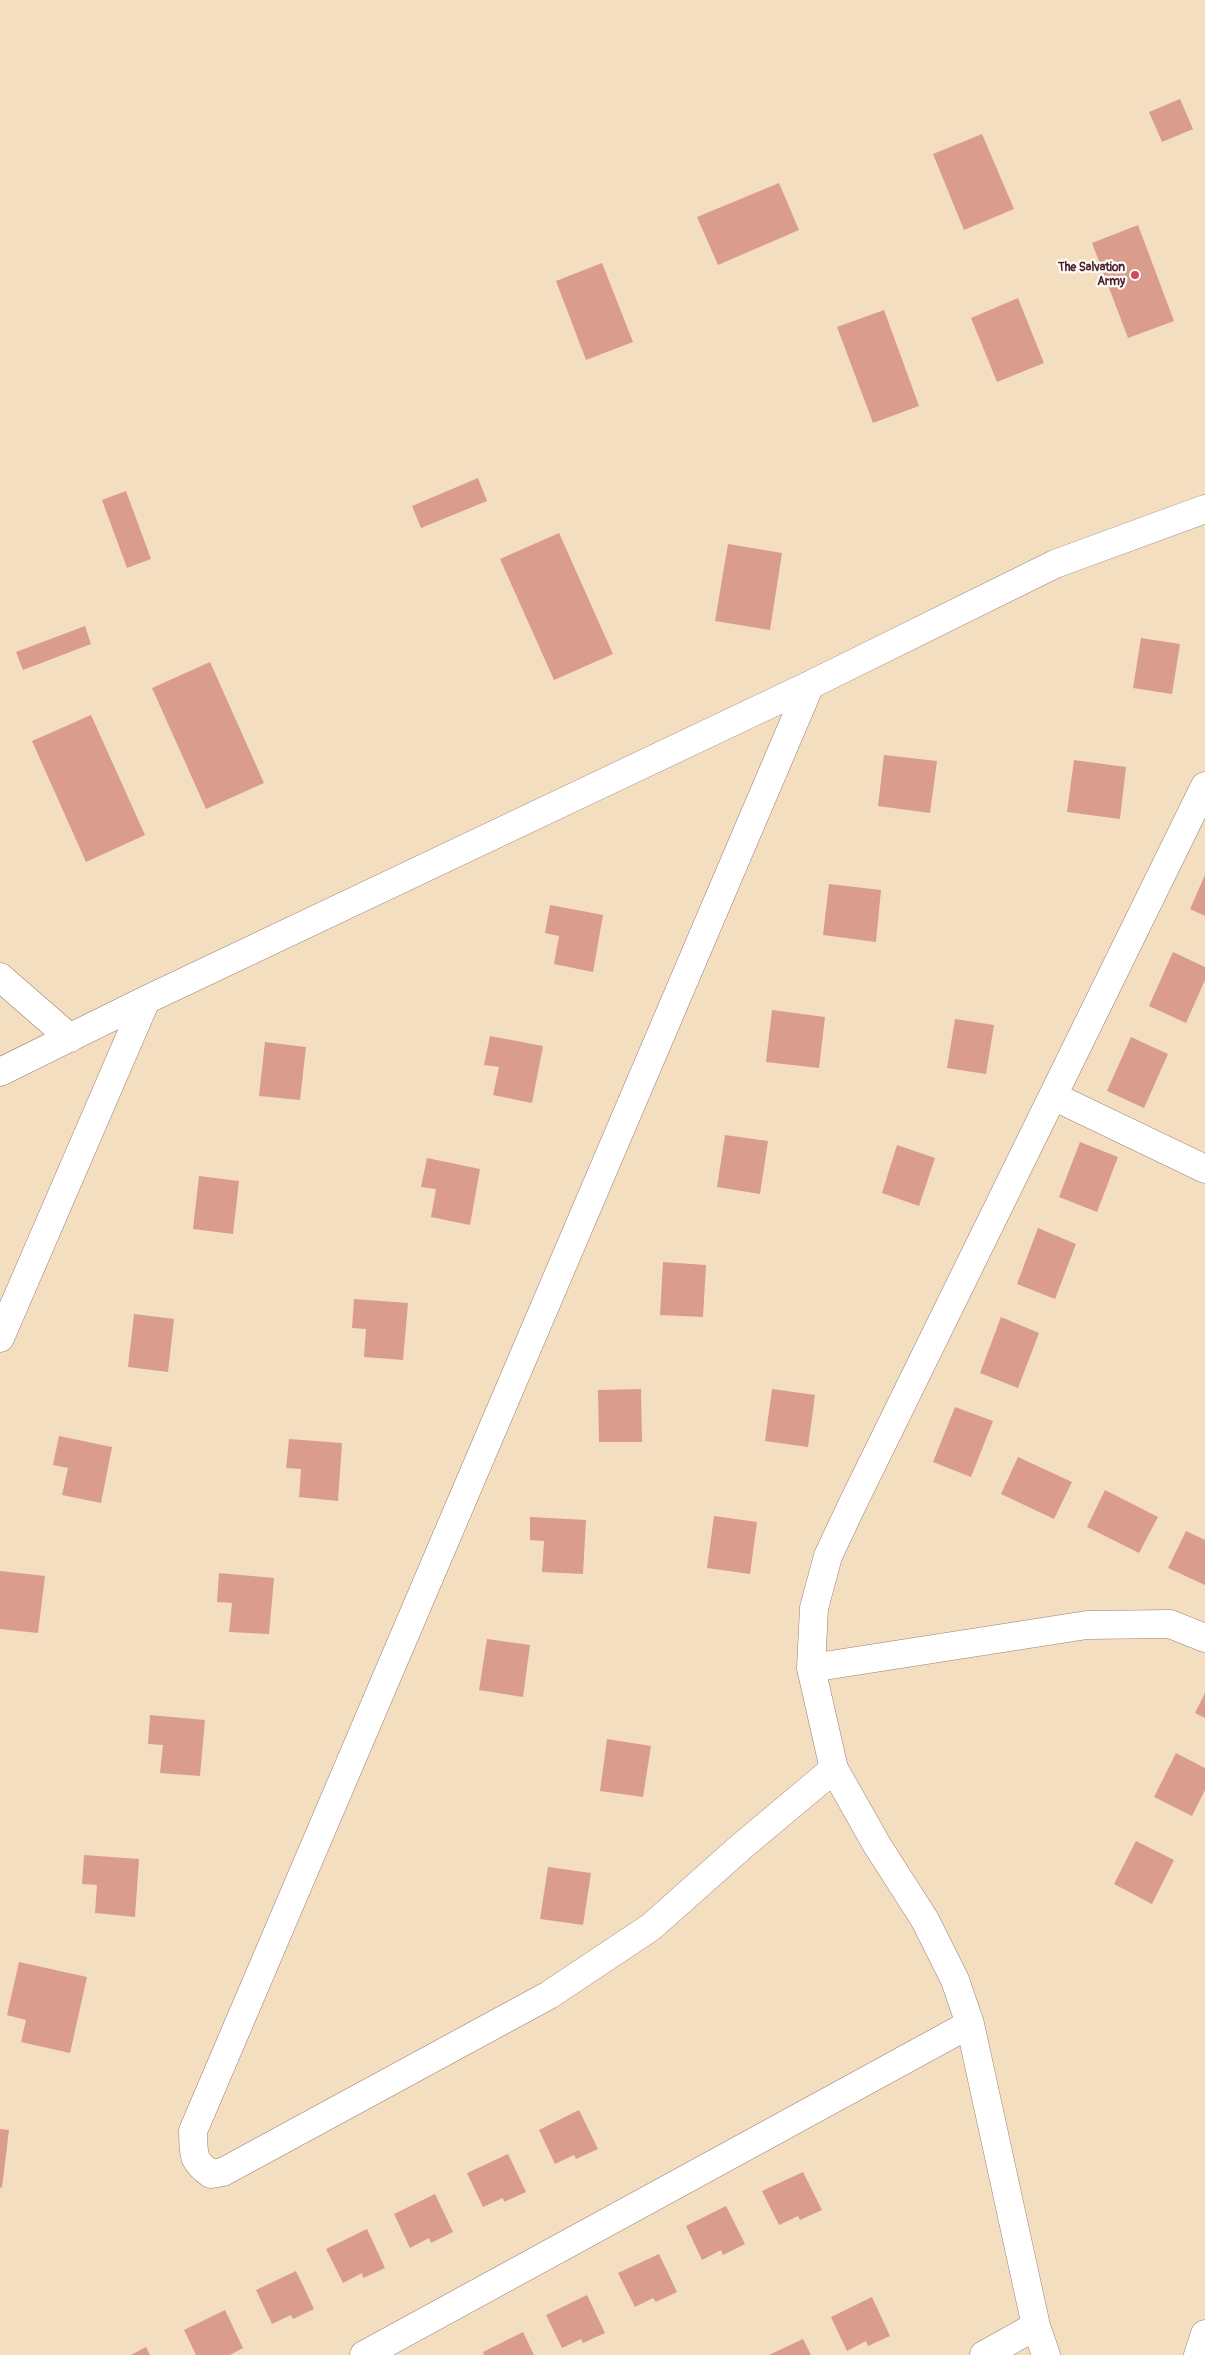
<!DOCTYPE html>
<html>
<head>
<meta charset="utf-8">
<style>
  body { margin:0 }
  canvas { display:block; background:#f3dec0 }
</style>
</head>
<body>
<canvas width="1205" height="2355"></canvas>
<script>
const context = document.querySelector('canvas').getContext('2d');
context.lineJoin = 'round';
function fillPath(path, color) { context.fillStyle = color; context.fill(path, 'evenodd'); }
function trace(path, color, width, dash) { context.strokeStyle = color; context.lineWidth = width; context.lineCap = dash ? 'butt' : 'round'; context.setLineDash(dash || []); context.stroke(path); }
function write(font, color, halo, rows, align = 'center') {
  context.font = font + ' Pangolin,sans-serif'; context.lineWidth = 4.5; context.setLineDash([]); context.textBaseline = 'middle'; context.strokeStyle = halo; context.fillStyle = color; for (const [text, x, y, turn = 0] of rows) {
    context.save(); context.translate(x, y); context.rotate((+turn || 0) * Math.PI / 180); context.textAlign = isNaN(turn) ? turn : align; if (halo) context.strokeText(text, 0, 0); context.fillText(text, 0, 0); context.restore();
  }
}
const building = new Path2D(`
  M 1180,99 L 1193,129 L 1162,142 L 1149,112 Z
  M 982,134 L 1014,209 L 964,230 L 933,154 Z
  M 779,183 L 799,230 L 718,265 L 697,217 Z
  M 1138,225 L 1174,321 L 1128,338 L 1092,243 Z
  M 602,263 L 633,342 L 586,360 L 556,281 Z
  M 1018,298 L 1044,363 L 997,382 L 971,318 Z
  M 884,310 L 919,406 L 873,423 L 837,327 Z
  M 478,478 L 487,501 L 421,528 L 412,506 Z
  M 126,491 L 151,559 L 127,568 L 102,500 Z
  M 559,533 L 613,654 L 554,680 L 500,559 Z
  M 728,544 L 782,553 L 770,630 L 715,621 Z
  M 85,626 L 91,644 L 23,670 L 16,652 Z
  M 1141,638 L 1180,644 L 1172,694 L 1133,688 Z
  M 210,662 L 264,783 L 206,809 L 152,688 Z
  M 91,715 L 145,835 L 86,862 L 32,741 Z
  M 884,755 L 937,761 L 930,813 L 878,806 Z
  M 1074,760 L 1126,767 L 1120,819 L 1067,812 Z
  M 1205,875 L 1205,916 L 1190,909 Z
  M 829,884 L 881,890 L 876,942 L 823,935 Z
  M 550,905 L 603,915 L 593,972 L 554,964 L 559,936 L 545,933 Z
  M 1173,952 L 1205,967 L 1205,980 L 1186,1023 L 1149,1006 Z
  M 772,1010 L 825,1017 L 819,1068 L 766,1062 Z
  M 955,1019 L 994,1025 L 986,1074 L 947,1068 Z
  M 490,1036 L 543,1046 L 532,1103 L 493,1095 L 499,1067 L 484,1065 Z
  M 1131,1037 L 1168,1054 L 1144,1108 L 1107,1091 Z
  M 265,1042 L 306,1047 L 300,1100 L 259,1096 Z
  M 725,1135 L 768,1141 L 760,1194 L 717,1187 Z
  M 1080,1142 L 1118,1157 L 1097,1212 L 1059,1197 Z
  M 897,1145 L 935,1158 L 919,1206 L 882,1193 Z
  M 427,1158 L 480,1169 L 470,1225 L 431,1217 L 436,1189 L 421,1187 Z
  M 199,1176 L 239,1181 L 233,1234 L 193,1229 Z
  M 1038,1228 L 1076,1244 L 1055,1299 L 1017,1284 Z
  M 663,1262 L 706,1265 L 703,1317 L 660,1315 Z
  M 354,1299 L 408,1303 L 403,1360 L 364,1357 L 366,1329 L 352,1328 Z
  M 134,1314 L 174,1319 L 168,1372 L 128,1367 Z
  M 1001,1317 L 1039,1333 L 1018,1388 L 980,1373 Z
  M 641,1389 L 642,1442 L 599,1442 L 598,1390 Z
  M 772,1389 L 815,1395 L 808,1447 L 765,1441 Z
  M 955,1407 L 993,1421 L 971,1477 L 933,1462 Z
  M 59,1436 L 112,1447 L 101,1503 L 62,1495 L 68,1468 L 53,1465 Z
  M 289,1439 L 342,1443 L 338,1501 L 299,1497 L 301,1469 L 286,1468 Z
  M 1018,1457 L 1072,1482 L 1054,1519 L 1001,1494 Z
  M 1105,1490 L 1158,1517 L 1139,1553 L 1087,1527 Z
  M 714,1516 L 757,1522 L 750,1574 L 707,1568 Z
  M 530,1517 L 586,1520 L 583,1574 L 542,1572 L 544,1541 L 530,1540 Z
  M 1186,1531 L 1205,1540 L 1205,1585 L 1168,1568 Z
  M 0,1571 L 45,1576 L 38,1633 L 0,1629 Z
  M 219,1573 L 274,1578 L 269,1634 L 229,1632 L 232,1603 L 217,1602 Z
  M 487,1639 L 530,1645 L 523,1697 L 479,1690 Z
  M 1205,1693 L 1205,1718 L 1195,1713 Z
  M 150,1715 L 205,1720 L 200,1776 L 160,1773 L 163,1745 L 148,1744 Z
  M 607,1739 L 651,1746 L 643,1797 L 600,1791 Z
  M 1176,1753 L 1205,1768 L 1205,1790 L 1192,1816 L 1154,1797 Z
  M 1136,1841 L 1174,1860 L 1152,1904 L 1114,1884 Z
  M 84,1855 L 139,1859 L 135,1917 L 95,1913 L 97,1885 L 82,1884 Z
  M 548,1867 L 591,1873 L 583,1925 L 540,1919 Z
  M 19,1962 L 87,1977 L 70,2053 L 21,2042 L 26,2020 L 7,2015 Z
  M 579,2110 L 598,2149 L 576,2159 L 574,2155 L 555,2164 L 539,2130 Z
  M 0,2129 L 9,2130 L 2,2188 L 0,2187 Z
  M 508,2154 L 526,2192 L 504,2202 L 503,2198 L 483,2207 L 467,2173 Z
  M 803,2172 L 822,2210 L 800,2220 L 798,2216 L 779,2225 L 762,2191 Z
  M 435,2194 L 453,2232 L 431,2243 L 429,2238 L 410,2248 L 394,2214 Z
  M 726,2206 L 745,2244 L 723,2255 L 721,2250 L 702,2260 L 686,2226 Z
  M 367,2229 L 385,2268 L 363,2278 L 362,2273 L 343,2283 L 326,2249 Z
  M 659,2254 L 677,2292 L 656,2302 L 653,2298 L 635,2307 L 618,2273 Z
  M 296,2271 L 314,2309 L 293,2319 L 291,2315 L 272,2324 L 256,2290 Z
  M 587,2295 L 605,2333 L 583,2343 L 581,2339 L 562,2348 L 546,2315 Z
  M 872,2297 L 890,2336 L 868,2346 L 866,2341 L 847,2351 L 831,2317 Z
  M 225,2310 L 243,2348 L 230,2355 L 196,2355 L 184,2330 Z
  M 523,2332 L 534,2355 L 484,2355 L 483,2352 Z
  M 803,2339 L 811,2355 L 769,2355 Z
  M 146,2347 L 150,2355 L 131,2355 Z`);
const minor = new Path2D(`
  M 810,685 L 193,2131 C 194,2154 191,2160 211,2174 L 223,2172 L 549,1995 L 651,1927 L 742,1846 L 834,1769
  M 0,977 L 70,1038
  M 0,1072 L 146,1000 L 810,685 L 1055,564 L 1205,509
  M 1053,1096 L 1205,1169
  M 0,1338 L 146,1000
  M 811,1668 L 1087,1625 L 1170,1624 L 1205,1638
  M 364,2355 L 970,2024
  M 984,2355 L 1036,2326
  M 1046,2355 L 1036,2326 L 970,2024 L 955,1980 L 925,1920 L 877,1845 L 834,1769 L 811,1668 L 814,1608 L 828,1556 L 853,1503 L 1205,786
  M 1198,2355 L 1205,2334`);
const markers = [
  [1135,275,5,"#d1495b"]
];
const poiNames = [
  ["The Salvation",1125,268],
  ["Army",1125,282]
];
fillPath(building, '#da9d8d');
trace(minor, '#9e7e76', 29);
trace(minor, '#fff', 28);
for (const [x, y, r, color] of markers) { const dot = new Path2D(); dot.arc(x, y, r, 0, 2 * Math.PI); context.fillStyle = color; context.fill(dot); trace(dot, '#fdfcf7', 2); }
write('bold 12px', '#4a1f2b', '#fdfcf7', poiNames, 'right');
</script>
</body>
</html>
